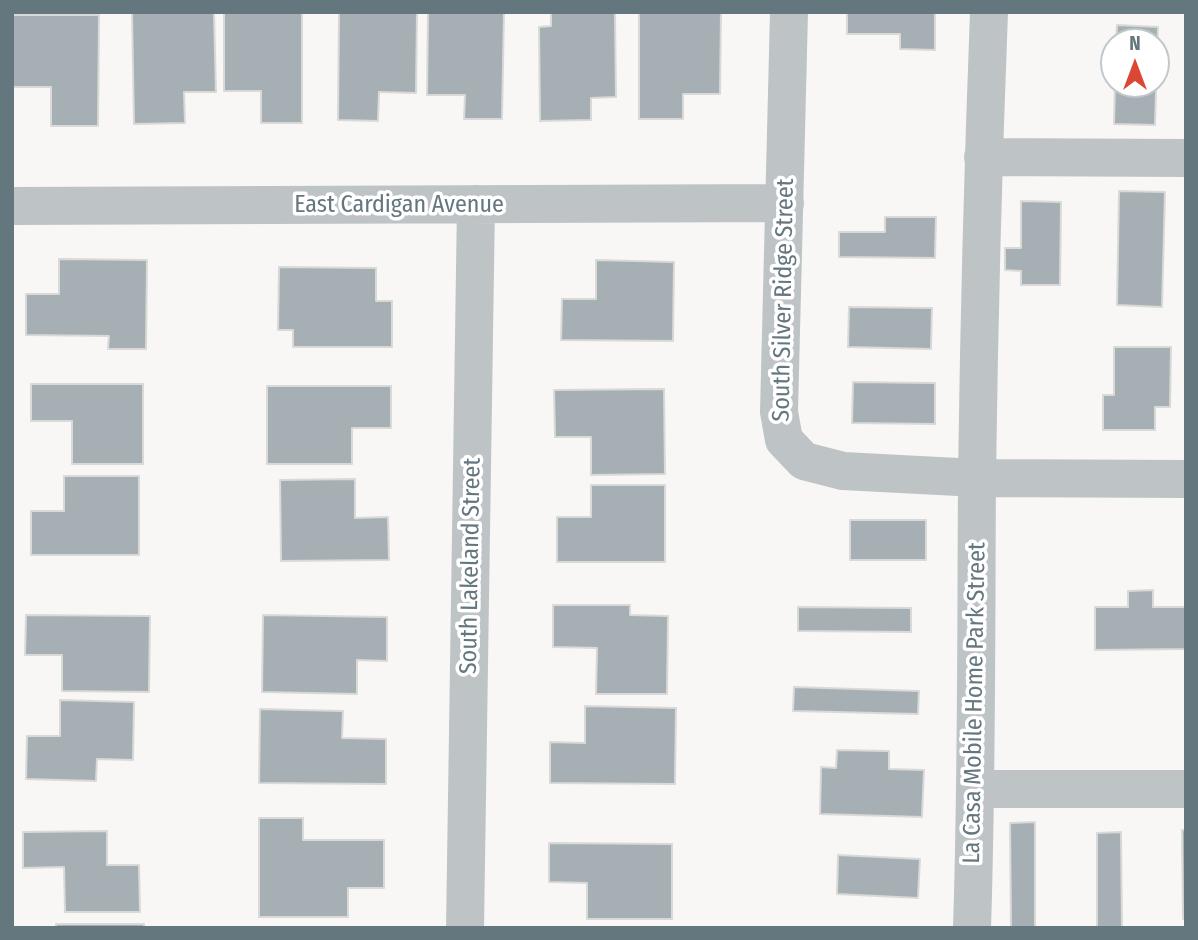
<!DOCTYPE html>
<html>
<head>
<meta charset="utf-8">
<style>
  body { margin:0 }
  #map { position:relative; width:1198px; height:940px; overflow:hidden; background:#f8f7f5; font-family:"Fira Sans Condensed",sans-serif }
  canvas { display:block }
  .frame { position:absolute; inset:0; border:14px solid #64767e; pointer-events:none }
  .north { position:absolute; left:1100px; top:28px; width:70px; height:70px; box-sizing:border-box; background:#fff; border:2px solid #c1c8cb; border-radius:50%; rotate:0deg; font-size:19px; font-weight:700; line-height:28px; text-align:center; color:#64767e }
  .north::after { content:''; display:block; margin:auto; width:24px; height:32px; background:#da4833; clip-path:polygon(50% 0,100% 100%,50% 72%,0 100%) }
</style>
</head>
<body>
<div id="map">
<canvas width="1198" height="940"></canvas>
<div class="frame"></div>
<div class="north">N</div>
</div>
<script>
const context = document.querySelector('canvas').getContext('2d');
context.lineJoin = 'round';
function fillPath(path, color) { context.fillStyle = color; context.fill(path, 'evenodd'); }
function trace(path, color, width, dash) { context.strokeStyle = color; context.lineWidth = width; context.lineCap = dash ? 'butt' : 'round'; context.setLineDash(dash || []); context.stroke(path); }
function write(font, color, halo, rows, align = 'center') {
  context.font = font + ' "Fira Sans Condensed",sans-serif'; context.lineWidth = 7; context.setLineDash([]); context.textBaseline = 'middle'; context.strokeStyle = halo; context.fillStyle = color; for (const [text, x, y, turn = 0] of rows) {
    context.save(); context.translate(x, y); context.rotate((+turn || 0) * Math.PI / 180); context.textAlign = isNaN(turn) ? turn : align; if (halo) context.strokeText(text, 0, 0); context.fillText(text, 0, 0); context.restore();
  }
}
const building = new Path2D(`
  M 214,12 L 216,92 L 184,92 L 185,123 L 134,124 L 132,13 Z
  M 224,12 L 302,12 L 302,123 L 261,123 L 261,91 L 224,91 Z
  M 339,12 L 417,12 L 416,93 L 379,92 L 378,121 L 338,120 Z
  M 428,12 L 504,12 L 502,119 L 464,119 L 465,95 L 427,95 Z
  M 551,12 L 615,12 L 616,97 L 591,98 L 591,120 L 540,121 L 539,27 L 551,26 Z
  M 639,12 L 721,12 L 720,94 L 683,94 L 683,119 L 639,119 Z
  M 847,13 L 935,13 L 935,50 L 900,49 L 900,34 L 847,34 Z
  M 13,15 L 99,15 L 98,126 L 51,126 L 51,87 L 12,87 Z
  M 1117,25 L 1158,27 L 1155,125 L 1114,124 L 1115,84 L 1156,84 L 1156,42 L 1116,42 Z
  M 1119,191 L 1165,192 L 1162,307 L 1117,305 Z
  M 1021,201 L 1061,202 L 1060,285 L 1021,285 L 1021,271 L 1005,270 L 1005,248 L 1021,248 Z
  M 885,217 L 936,217 L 935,258 L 839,257 L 839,232 L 885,232 Z
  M 59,259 L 147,260 L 146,349 L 108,349 L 109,336 L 26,335 L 26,294 L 59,294 Z
  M 596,260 L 674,262 L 673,341 L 561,340 L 562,299 L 596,299 Z
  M 279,267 L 376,268 L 376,301 L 392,301 L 392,347 L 293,347 L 293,330 L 278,330 Z
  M 849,307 L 932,308 L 931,349 L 848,347 Z
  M 1114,347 L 1171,347 L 1170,407 L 1155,407 L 1155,430 L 1103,430 L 1103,395 L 1114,395 Z
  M 853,382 L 935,383 L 935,424 L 852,423 Z
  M 31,384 L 143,384 L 143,464 L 72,464 L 72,421 L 31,421 Z
  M 267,386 L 391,386 L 391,428 L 352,428 L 352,464 L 267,464 Z
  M 664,389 L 665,474 L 591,475 L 591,437 L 555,437 L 554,390 Z
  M 64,476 L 139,476 L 139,555 L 31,555 L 31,511 L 64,511 Z
  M 355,479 L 355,518 L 388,517 L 389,560 L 281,561 L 280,480 Z
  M 591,485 L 665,485 L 665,562 L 557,562 L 557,517 L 591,517 Z
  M 850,520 L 926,520 L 926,560 L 850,560 Z
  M 1153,590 L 1153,607 L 1186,607 L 1186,649 L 1095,650 L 1095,607 L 1128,607 L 1128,591 Z
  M 553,605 L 630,605 L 630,615 L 668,616 L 667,694 L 596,694 L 597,648 L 553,647 Z
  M 798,607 L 911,608 L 911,632 L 798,631 Z
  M 26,615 L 150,616 L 149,692 L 62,691 L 62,655 L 25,655 Z
  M 263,615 L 387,617 L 387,661 L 357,660 L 357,694 L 262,692 Z
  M 794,687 L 919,691 L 918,714 L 793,711 Z
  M 60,700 L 134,702 L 133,760 L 97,759 L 96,781 L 26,779 L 27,736 L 60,736 Z
  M 585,706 L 676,708 L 675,784 L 550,783 L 550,742 L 585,743 Z
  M 260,709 L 343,711 L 342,738 L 386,739 L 386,784 L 259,783 Z
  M 837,750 L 889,751 L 889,769 L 924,770 L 922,817 L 820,814 L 821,767 L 836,768 Z
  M 259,818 L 303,818 L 303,840 L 384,840 L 384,888 L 348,888 L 348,917 L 259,917 Z
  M 1035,822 L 1035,928 L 1011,928 L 1010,823 Z
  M 1182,830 L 1186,830 L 1186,919 L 1183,919 Z
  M 107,831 L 107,865 L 139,865 L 140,912 L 65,912 L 64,867 L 23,868 L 23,832 Z
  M 1121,832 L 1122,928 L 1097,928 L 1097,833 Z
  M 549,843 L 672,844 L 672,919 L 587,919 L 587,883 L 549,882 Z
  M 838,855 L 920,859 L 918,898 L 837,894 Z
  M 56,924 L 144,924 L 144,928 L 56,928 Z`);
const minor = new Path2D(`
  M 789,12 L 779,412 L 784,440 L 804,461 L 843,471 L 977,478 L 1186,479
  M 983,157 L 1186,158
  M 12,206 L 785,203
  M 976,789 L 1186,789
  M 465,928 L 476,204
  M 972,928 C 977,778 976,628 977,478 C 979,323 983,167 989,12`);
const streetNames = [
  ["East Cardigan Avenue",399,205],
  ["South Silver Ridge Street",784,300,-89],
  ["South Lakeland Street",471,566,-89],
  ["La Casa Mobile Home Park Street",975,703,-89]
];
fillPath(building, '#a6b0b4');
trace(building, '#d9d9d7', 2);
trace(minor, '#bec4c6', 38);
write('24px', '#64767e', '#fff', streetNames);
</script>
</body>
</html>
